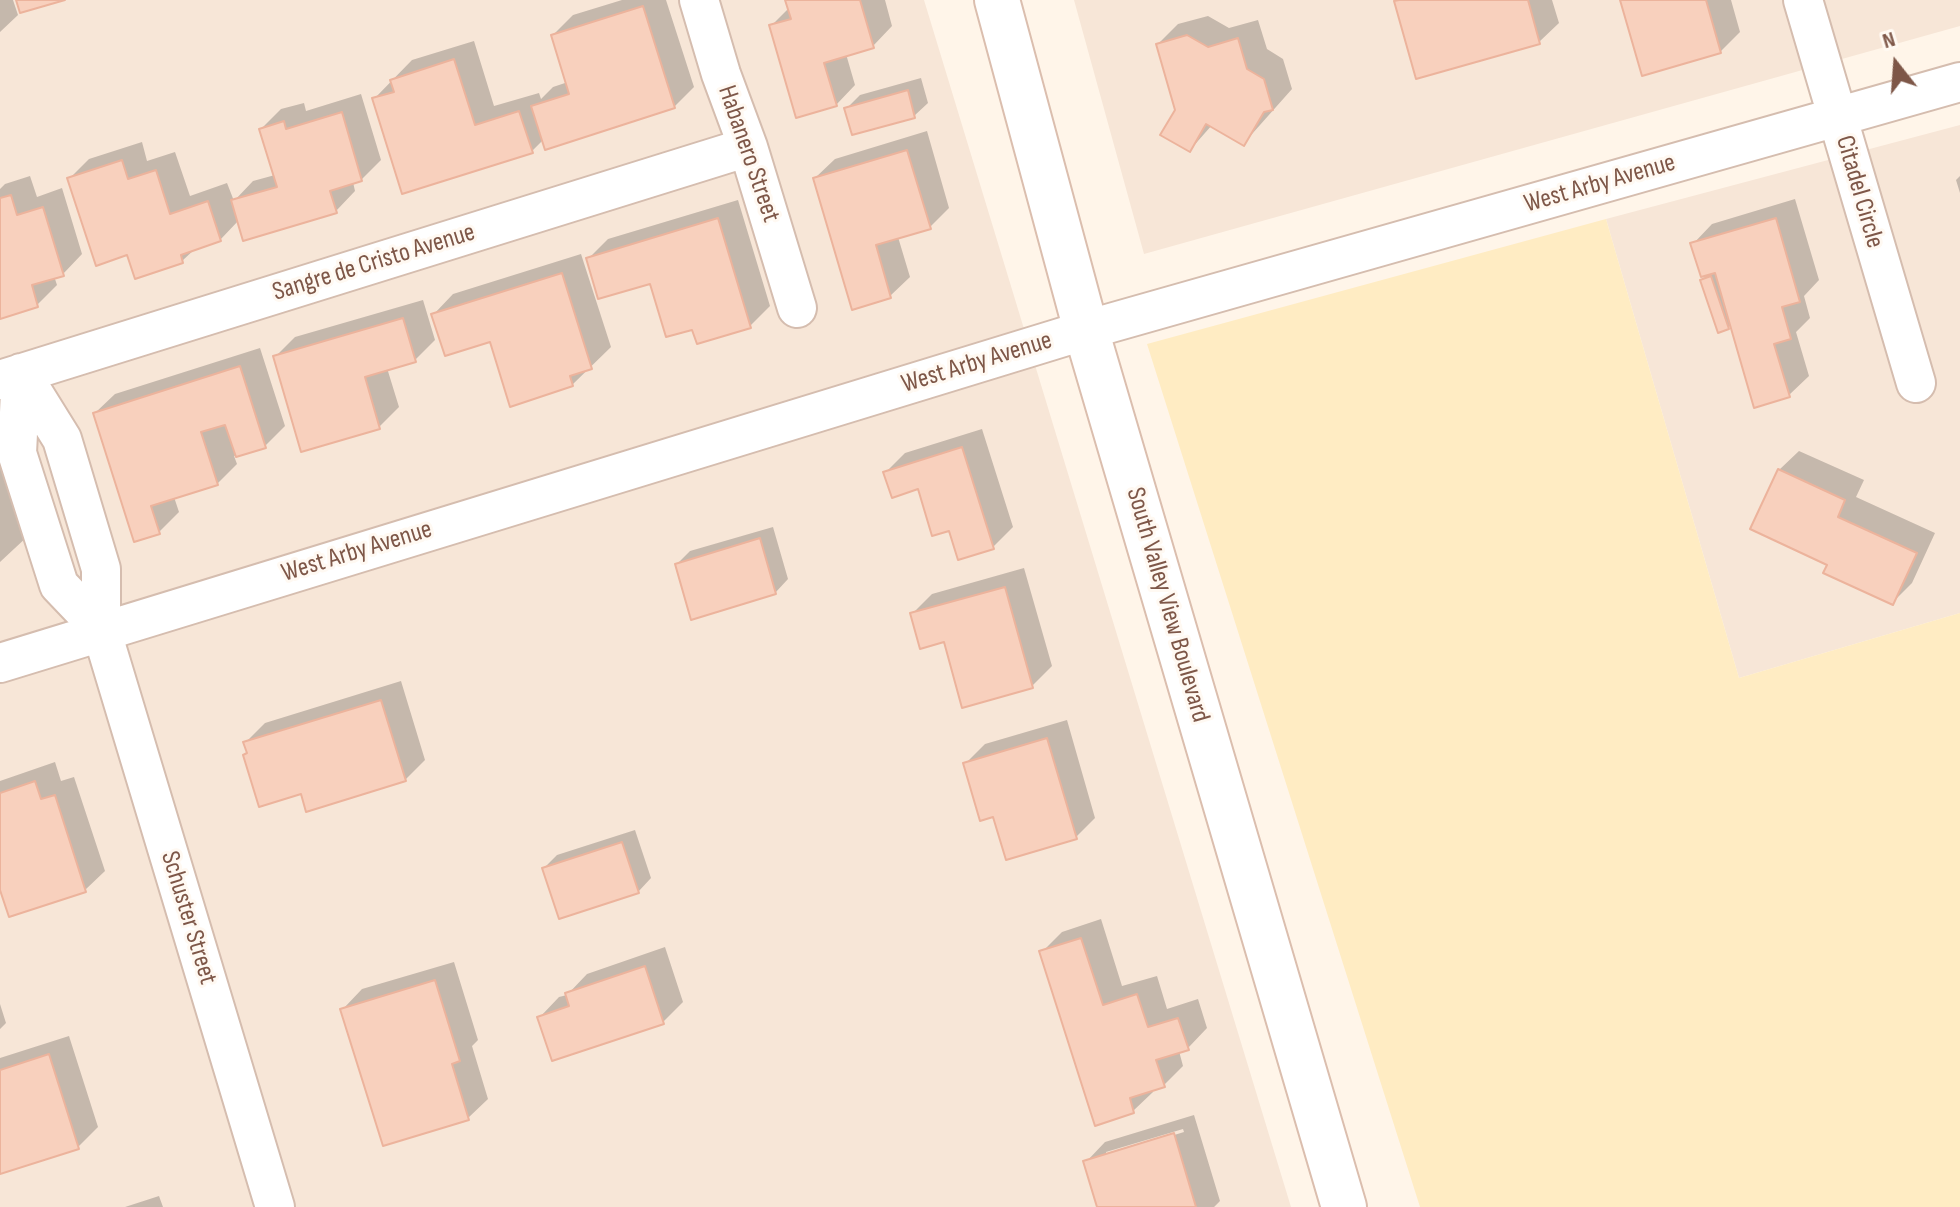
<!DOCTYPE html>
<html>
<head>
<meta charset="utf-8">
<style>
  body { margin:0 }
  #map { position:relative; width:1960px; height:1207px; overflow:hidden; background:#fff5e9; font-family:"Sofia Sans Condensed",sans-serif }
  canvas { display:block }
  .north { position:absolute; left:1856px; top:24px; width:80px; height:80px; -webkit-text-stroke:6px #fff9f2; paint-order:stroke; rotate:343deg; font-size:22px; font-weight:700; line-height:32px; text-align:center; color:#7e5748 }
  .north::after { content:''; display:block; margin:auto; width:28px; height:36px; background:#7e5748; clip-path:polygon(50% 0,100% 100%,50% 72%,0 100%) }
</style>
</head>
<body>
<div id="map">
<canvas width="1960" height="1207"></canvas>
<div class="north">N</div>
</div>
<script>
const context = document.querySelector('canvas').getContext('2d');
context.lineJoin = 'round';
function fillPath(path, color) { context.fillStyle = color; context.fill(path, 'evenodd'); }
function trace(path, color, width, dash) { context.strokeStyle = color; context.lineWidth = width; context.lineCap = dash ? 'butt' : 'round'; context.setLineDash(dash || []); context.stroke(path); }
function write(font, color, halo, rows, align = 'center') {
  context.font = font + ' "Sofia Sans Condensed",sans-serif'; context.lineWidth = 6; context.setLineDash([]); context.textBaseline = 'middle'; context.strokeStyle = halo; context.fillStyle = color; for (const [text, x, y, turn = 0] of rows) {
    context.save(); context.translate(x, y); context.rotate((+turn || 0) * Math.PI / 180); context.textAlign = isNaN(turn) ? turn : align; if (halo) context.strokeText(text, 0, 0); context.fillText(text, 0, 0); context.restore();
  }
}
const residential = new Path2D(`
  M 0,0 L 924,0 L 1291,1207 L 0,1207 Z
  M 1074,0 L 1960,0 L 1960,26 L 1144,254 Z
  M 1960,125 L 1960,613 L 1739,678 L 1606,219 Z`);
const sand = new Path2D(`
  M 1606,219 L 1739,678 L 1960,613 L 1960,1207 L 1420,1207 L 1147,344 Z`);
const shadow = new Path2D(`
  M 0,0 L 13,0 L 18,15 L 0,32 Z
  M 622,0 L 666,0 L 694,87 L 674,107 L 543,140 L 531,152 L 374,99 L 412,60 L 474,41 L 494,106 L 539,93 L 541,99 L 553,87 L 568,82 L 553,35 L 573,15 Z
  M 787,0 L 885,0 L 892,26 L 873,46 L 846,54 L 855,85 L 836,105 L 771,26 L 789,8 Z
  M 1398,0 L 1552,0 L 1559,23 L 1539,42 L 1396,2 Z
  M 1622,0 L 1731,0 L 1740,32 L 1720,52 Z
  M 1208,16 L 1229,28 L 1258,20 L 1267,49 L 1283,59 L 1292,89 L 1244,143 L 1212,125 L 1190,150 L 1158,44 L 1178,24 Z
  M 921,78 L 928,103 L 914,116 L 847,108 L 860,95 Z
  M 361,94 L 381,160 L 361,180 L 353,182 L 355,191 L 336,211 L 239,220 L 220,240 L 196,248 L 182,261 L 128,253 L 69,179 L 89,159 L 142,142 L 147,161 L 175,152 L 190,196 L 227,183 L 234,201 L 253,181 L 275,175 L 261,129 L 281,109 L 304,103 L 306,111 Z
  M 927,131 L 949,208 L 930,227 L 898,237 L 910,277 L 890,296 L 815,178 L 835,159 Z
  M 30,176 L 37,197 L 62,188 L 82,254 L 63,274 L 54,276 L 57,285 L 37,305 L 0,317 L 0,189 L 5,184 Z
  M 1960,176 L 1960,193 L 1956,180 Z
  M 1795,199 L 1819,280 L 1804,296 L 1810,318 L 1796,332 L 1809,376 L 1789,395 L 1732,324 L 1728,328 L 1702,280 L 1710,272 L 1693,244 L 1712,224 Z
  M 738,200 L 770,306 L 750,326 L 694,327 L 652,281 L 589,258 L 608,239 Z
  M 581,254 L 611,347 L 572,385 L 491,339 L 434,314 L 453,294 Z
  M 423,300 L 435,340 L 415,360 L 387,368 L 399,407 L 379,427 L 275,357 L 295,337 Z
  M 260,348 L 285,426 L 265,446 L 234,456 L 237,464 L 217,484 L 174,497 L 179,512 L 159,532 L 95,413 L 115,394 Z
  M 982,429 L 1013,527 L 993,547 L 951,528 L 919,487 L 886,472 L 905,453 Z
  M 0,445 L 29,535 L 0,562 Z
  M 1799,451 L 1864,480 L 1856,497 L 1935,533 L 1912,583 L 1892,603 L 1830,564 L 1779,470 Z
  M 773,527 L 788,579 L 775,593 L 677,564 L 690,551 Z
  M 1024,568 L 1052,666 L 1032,686 L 945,640 L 912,614 L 932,594 Z
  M 401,681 L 425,760 L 405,780 L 248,752 L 246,742 L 265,723 Z
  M 1067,720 L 1095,818 L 1076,837 L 994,814 L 965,764 L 985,744 Z
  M 55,762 L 61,781 L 74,777 L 105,871 L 85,890 L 0,883 L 0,781 Z
  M 635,830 L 651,878 L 638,892 L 544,868 L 557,855 Z
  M 1101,919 L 1122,986 L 1157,976 L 1167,1009 L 1198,999 L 1207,1028 L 1188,1048 L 1179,1051 L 1183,1066 L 1164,1085 L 1152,1089 L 1153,1092 L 1133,1111 L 1042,952 L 1062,932 Z
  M 665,947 L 683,1002 L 663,1022 L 553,1059 L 540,1017 L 559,997 L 567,995 L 587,974 Z
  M 454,962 L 478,1040 L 472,1046 L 488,1099 L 468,1118 L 343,1009 L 362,989 Z
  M 0,1004 L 6,1023 L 0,1029 Z
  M 69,1036 L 98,1127 L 78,1147 L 0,1172 L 0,1058 Z
  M 1194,1115 L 1220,1201 L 1214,1207 L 1099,1207 L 1086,1162 L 1105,1142 ZM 1183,1129 L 1184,1132 L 1106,1156 L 1106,1152 Z
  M 159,1196 L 163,1207 L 125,1207 Z`);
const building = new Path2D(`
  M 16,0 L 65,0 L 20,13 Z
  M 785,0 L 860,0 L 874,48 L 824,63 L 837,106 L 796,118 L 769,25 L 791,19 Z
  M 1399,0 L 1528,0 L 1540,44 L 1416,79 L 1394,1 Z
  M 1620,0 L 1706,0 L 1721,53 L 1642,76 Z
  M 643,6 L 675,108 L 545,150 L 531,106 L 569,94 L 551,35 Z
  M 1187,35 L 1208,47 L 1238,38 L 1247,69 L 1264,79 L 1273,110 L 1264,112 L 1244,146 L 1206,124 L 1190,152 L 1160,135 L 1175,110 L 1156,44 Z
  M 454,59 L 475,125 L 519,111 L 533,153 L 402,194 L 372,98 L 394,92 L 390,80 Z
  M 908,90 L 915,118 L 852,135 L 844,108 Z
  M 342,112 L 362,181 L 330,191 L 337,213 L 243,241 L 231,200 L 277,187 L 259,129 L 284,121 L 286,129 Z
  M 907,150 L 931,229 L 876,245 L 891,298 L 852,310 L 813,178 Z
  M 122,160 L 128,179 L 156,170 L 170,214 L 208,201 L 221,241 L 181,255 L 183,263 L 135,279 L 127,255 L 96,266 L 67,178 Z
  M 11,195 L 17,215 L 43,207 L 64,276 L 32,285 L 38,307 L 0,319 L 0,198 Z
  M 718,218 L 751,328 L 697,344 L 692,330 L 666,337 L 650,284 L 598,299 L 586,258 Z
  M 1776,218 L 1800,302 L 1782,307 L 1791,339 L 1774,344 L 1790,397 L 1754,408 L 1715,273 L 1701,277 L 1690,243 Z
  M 562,273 L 592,369 L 570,376 L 573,386 L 510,407 L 490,342 L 445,356 L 431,314 Z
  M 1711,276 L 1729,329 L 1718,333 L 1700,280 Z
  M 403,318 L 416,362 L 365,377 L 380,429 L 301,452 L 273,356 Z
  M 240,366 L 266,448 L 236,457 L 225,425 L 201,432 L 218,485 L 151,506 L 160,534 L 134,542 L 93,413 Z
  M 962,447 L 994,549 L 958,560 L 949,531 L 932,536 L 918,489 L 892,498 L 883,472 Z
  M 1778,469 L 1845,500 L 1838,517 L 1917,553 L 1893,605 L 1823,573 L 1827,565 L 1750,529 Z
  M 760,538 L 776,594 L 691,620 L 675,564 Z
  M 1005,587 L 1033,688 L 962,708 L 944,642 L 920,649 L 910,613 Z
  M 381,700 L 406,781 L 306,812 L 301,794 L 259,807 L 243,755 L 247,753 L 243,742 Z
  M 1047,738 L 1077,839 L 1006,860 L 993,817 L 980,821 L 963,763 Z
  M 35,781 L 41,799 L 55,795 L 86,892 L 9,917 L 0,890 L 0,793 Z
  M 622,842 L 639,893 L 559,919 L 542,868 Z
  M 1081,938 L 1103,1005 L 1137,994 L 1148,1027 L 1178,1018 L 1189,1050 L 1156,1060 L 1165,1087 L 1130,1098 L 1134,1113 L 1095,1126 L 1039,951 Z
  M 645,966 L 664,1024 L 552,1061 L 537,1017 L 569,1006 L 565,993 Z
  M 435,980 L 460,1061 L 452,1064 L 469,1120 L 383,1146 L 340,1009 Z
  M 49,1054 L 79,1149 L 0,1174 L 0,1070 Z
  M 1174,1133 L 1196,1207 L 1097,1207 L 1083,1161 Z`);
const street = new Path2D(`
  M 699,0 L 721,74 L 748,147 L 797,308
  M 1803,0 L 1916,383
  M 21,373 L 62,439 L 101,569 L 101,629 L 275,1207
  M 21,373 L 17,453 L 59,585 L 101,629
  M 0,380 L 748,147
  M 0,663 L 1086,330 L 1960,82`);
const secondary = new Path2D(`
  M 997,0 L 1086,330 L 1344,1207`);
const streetNames = [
  ["Habanero Street",748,154,71],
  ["West Arby Avenue",1600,184,-16],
  ["Citadel Circle",1859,192,74],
  ["Sangre de Cristo Avenue",374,263,-17],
  ["West Arby Avenue",977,363,-17],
  ["West Arby Avenue",357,552,-17],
  ["South Valley View Boulevard",1167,605,74],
  ["Schuster Street",188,918,73]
];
fillPath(residential, '#f7e6d7');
fillPath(sand, '#ffecc3');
fillPath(shadow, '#0003');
fillPath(building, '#f8d0bd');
trace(building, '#ecb39c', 2);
trace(street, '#d5bdaf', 42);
trace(secondary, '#dbbeae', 48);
trace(street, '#fff', 38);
trace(secondary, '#fff', 44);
write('26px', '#7e5748', '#fff9f2', streetNames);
</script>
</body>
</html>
